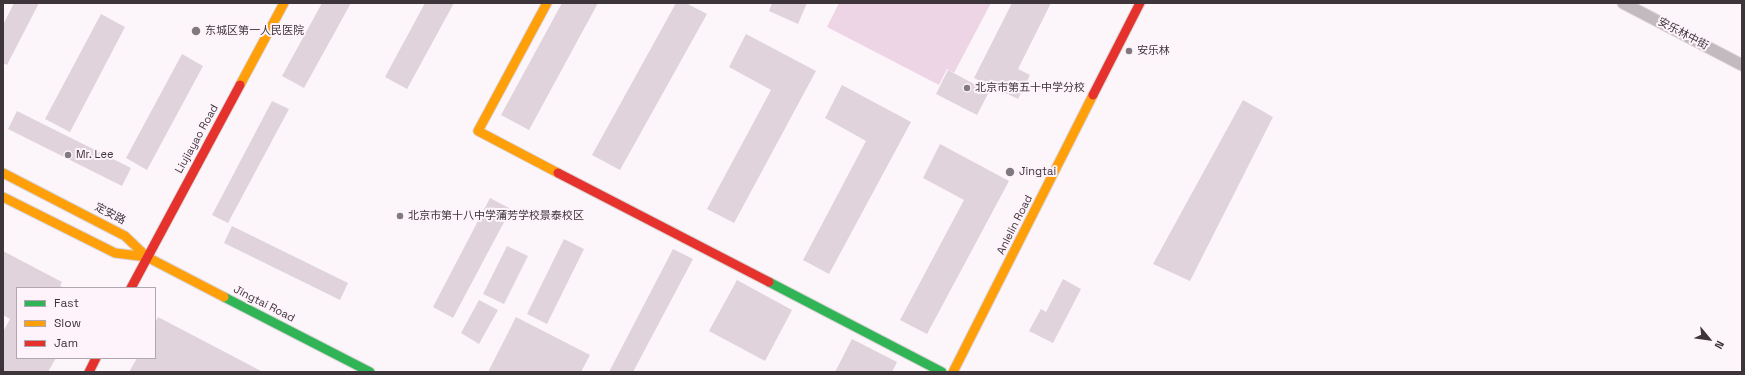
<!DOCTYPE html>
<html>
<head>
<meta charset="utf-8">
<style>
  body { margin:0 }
  #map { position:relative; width:1745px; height:375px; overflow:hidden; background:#fcf6fa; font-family:"Space Grotesk",sans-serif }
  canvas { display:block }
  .frame { position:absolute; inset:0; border:4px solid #3d353a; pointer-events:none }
  .legend { position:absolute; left:16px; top:287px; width:140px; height:72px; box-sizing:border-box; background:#fff3fb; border:1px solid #b1a7ae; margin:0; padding:5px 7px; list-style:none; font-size:12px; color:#3d353a }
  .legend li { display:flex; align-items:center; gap:8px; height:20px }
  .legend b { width:20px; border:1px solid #b1a7ae }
  .north { position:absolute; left:1689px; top:319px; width:40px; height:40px; -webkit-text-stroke:3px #fff3fb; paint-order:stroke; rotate:119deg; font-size:11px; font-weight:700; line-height:16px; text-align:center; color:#3d353a }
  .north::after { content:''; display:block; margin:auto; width:14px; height:18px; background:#3d353a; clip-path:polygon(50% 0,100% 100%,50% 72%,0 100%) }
</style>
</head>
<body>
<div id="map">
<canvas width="1745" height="375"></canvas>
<div class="frame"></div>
<ul class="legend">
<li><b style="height:5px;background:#30b455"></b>Fast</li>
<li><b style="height:5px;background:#ff9f0a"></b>Slow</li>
<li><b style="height:5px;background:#e5322d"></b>Jam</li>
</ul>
<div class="north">N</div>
</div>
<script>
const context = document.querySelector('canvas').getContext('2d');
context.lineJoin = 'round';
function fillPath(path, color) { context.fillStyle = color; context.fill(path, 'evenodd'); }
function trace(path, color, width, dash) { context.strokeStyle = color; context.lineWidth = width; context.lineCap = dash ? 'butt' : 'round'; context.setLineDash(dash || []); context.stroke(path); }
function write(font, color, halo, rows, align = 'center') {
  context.font = font + ' "Space Grotesk","Noto Sans SC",sans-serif'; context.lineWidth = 4; context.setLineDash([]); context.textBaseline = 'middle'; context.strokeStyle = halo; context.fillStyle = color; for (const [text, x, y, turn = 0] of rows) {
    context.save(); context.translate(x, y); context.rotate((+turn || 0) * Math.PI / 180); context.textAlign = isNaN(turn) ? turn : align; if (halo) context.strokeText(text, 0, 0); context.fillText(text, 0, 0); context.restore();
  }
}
const green = new Path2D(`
  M 839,3 L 991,3 L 954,73 L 947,69 L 939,85 L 827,27 Z`);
const building = new Path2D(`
  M 14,3 L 39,3 L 7,65 L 3,63 L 3,25 Z
  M 322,3 L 351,3 L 304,88 L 282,76 Z
  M 425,3 L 454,3 L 407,89 L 385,77 Z
  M 562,3 L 598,3 L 529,130 L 501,115 Z
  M 676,3 L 686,3 L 707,14 L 620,170 L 592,155 Z
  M 772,3 L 807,3 L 798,24 L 769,11 Z
  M 1012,3 L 1051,3 L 1018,69 L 1030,75 L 1018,99 L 974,78 Z
  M 101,14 L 125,27 L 70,132 L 45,119 Z
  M 746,34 L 816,71 L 734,223 L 707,209 L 771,90 L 729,67 Z
  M 182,54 L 203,66 L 147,170 L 126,158 Z
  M 948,70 L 989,92 L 977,115 L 936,94 Z
  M 842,85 L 911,122 L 829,274 L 803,260 L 866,141 L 825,118 Z
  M 1243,100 L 1273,117 L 1190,281 L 1153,264 Z
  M 272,101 L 289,109 L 228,223 L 212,215 Z
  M 17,111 L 131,168 L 122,186 L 8,129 Z
  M 940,144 L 1009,181 L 927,334 L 900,320 L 964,200 L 923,178 Z
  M 490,198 L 511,209 L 453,318 L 433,307 Z
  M 232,226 L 348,283 L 340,300 L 224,243 Z
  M 564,239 L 584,249 L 547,324 L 527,314 Z
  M 507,246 L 528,256 L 504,304 L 483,294 Z
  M 673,249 L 693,259 L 633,372 L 609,372 Z
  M 3,251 L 62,282 L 60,286 L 64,288 L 17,288 L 17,358 L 56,358 L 48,372 L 3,372 L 3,332 L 10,319 L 3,315 Z
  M 1063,279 L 1081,289 L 1053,343 L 1029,331 L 1041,309 L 1046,312 Z
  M 737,280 L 792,310 L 765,361 L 709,331 Z
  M 479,300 L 498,310 L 479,344 L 461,333 Z
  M 158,317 L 263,372 L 129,372 L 137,358 L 155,358 L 155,323 Z
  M 516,317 L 590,355 L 581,372 L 488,372 Z
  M 852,339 L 897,362 L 892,372 L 835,372 Z`);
const street = new Path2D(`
  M 1623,3 L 1742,65`);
const fast = new Path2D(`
  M 769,282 L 942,372
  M 224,297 L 370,372`);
const slow = new Path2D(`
  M 547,3 L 478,131 L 558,173
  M 240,85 L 284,3
  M 3,173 L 125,236 L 147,257 L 224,297
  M 3,197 L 115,253 L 147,257
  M 953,372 L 1093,95`);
const jam = new Path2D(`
  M 1093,95 L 1140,3
  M 558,173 L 769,282
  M 131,288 L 240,85
  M 89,372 L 96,358`);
const markers = [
  [196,31,5,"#80797d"],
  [1129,51,4,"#80797d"],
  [967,88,4,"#80797d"],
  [68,155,4,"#80797d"],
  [1010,172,5,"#80797d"],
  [400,216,4,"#80797d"]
];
const poiNames = [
  ["东城区第一人民医院",205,31],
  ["安乐林",1137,51],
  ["北京市第五十中学分校",975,88],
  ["Mr. Lee",76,155],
  ["Jingtai",1019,172],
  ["北京市第十八中学蒲芳学校景泰校区",408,216]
];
const streetNames = [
  ["安乐林中街",1683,34,28],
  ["Liujiayao Road",197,139,-61],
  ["定安路",110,214,27],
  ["Anlelin Road",1015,225,-63],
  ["Jingtai Road",264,304,27]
];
fillPath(green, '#edd5e5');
fillPath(building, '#e0d3dc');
trace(street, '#d9d4d7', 13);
trace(fast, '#d9d4d7', 11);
trace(slow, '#d9d4d7', 11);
trace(jam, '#d9d4d7', 11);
trace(street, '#c3babf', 11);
trace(fast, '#30b455', 9);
trace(slow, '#ff9f0a', 9);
trace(jam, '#e5322d', 9);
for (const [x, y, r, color] of markers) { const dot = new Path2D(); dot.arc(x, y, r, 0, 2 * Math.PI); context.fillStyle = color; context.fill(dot); trace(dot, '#fff3fb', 1.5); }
write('11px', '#3d353a', '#fff3fb', poiNames, 'left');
write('11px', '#3d353a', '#fff3fb', streetNames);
</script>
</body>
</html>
